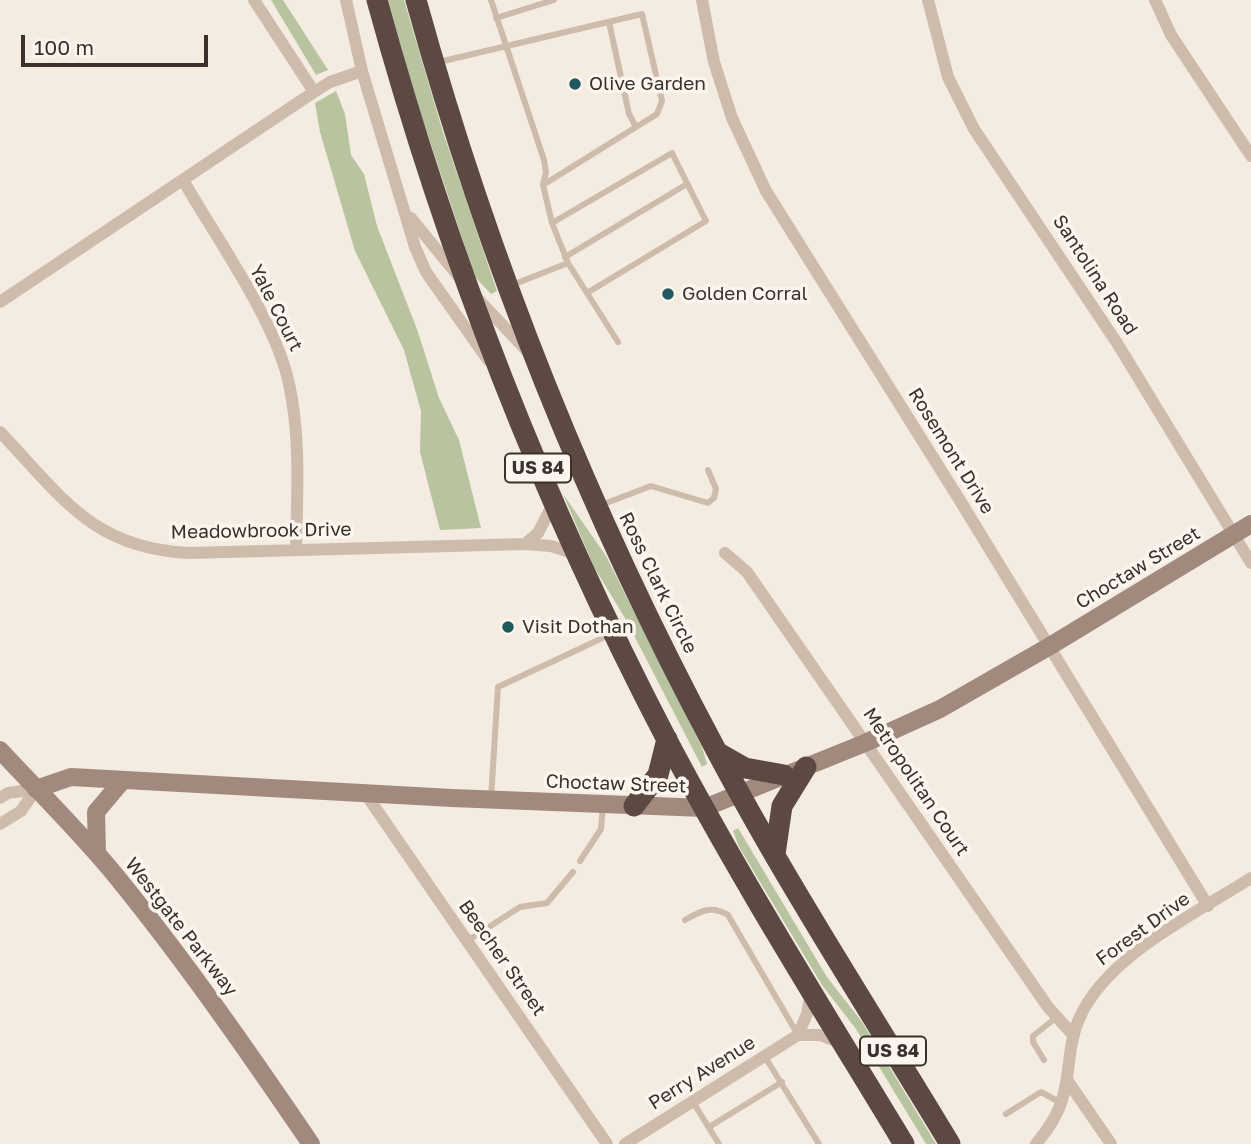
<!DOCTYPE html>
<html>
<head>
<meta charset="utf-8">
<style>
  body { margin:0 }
  #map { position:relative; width:1251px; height:1144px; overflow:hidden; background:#f4ebe1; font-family:"Golos Text",sans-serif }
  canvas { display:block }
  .scale { position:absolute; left:21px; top:35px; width:187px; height:32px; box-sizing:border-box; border:4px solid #3b302b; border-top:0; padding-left:9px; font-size:21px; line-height:24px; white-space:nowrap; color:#3b302b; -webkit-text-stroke:5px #fbf5ee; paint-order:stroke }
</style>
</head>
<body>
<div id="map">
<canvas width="1251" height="1144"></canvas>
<div class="scale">100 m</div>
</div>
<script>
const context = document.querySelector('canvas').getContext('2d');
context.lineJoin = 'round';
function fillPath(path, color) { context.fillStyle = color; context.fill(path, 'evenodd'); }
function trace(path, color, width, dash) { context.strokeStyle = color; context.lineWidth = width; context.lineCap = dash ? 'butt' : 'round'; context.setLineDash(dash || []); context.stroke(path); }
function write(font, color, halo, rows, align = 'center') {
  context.font = font + ' "Golos Text",sans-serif'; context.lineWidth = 7; context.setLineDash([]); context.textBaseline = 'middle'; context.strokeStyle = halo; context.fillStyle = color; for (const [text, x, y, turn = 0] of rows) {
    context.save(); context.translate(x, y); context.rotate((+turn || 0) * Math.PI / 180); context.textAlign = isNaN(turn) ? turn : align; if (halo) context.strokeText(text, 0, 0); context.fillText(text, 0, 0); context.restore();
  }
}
const green = new Path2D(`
  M 271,0 L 283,0 L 328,70 L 316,75 Z
  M 388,0 L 404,0 L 442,129 L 497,291 L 491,294 L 475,277 L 413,90 Z
  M 336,91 L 345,114 L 351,155 L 364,174 L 377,226 L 418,332 L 439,398 L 459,440 L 481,528 L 440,530 L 420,452 L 421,411 L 404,350 L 355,251 L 320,132 L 315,103 Z
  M 563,494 L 606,556 L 702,747 L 707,764 L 702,767 L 625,618 L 594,567 Z
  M 738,828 L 827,977 L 862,1022 L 936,1144 L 926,1144 L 856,1029 L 822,985 L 739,847 L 733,831 Z`);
const lane = new Path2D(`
  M 496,18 L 554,0
  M 609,22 L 629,114 L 636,127
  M 439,62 C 507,46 574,30 642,14 L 662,101 L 657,114 L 543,185 L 546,172 L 544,160 L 491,0
  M 543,185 L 552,223
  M 565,257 L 687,184
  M 568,263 L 552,223 L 672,153 L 706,221 L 587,293
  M 512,285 L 568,263 L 618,342
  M 601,505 L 651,486 L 708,503 L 714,498 L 716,489 L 708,470
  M 491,799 L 498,687 L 609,635
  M 580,861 L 601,829 L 603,806
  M 685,920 C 701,911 711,905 728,915 L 798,1035
  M 467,941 L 520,907 L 547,903 L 573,872
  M 765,1057 L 819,1144
  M 1044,1060 L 1033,1042 L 1033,1036 L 1057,1017
  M 693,1102 L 719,1144
  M 1006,1114 L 1041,1092 L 1061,1103
  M 709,1127 L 782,1082`);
const street = new Path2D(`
  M 254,0 L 314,92
  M 346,0 L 362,71 L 415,247 L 426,272 L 488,360
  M 702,0 L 714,62 L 732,118 L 766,191 L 959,499 L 1208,906
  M 928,0 L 948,77 L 974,129 L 1117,343 L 1251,563
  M 1155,0 L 1171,35 L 1251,156
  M 183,180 C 216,238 276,321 289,384 C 301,438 297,495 296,550
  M 411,218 L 459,277
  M 478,299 L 528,352
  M 0,302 L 314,92 L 330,82 L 362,71
  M 0,432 C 62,497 92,548 189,553 L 525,544 L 551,546 L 576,554
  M 525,544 L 538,533 L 553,504
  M 725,553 L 747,572 L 1048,1007 L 1073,1035
  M 365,793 L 607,1144
  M 0,798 L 8,793 L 36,789
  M 0,824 L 21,811 L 36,789
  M 798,1035 L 807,1014 L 811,992
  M 1067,1080 L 1111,1144
  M 625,1144 L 798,1035 L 820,1035 L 841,1043
  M 1036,1144 C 1046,1132 1056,1118 1061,1103 C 1071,1075 1067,1046 1079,1019 C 1106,956 1195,914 1251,878`);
const secondary = new Path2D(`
  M 0,750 C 39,792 80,832 116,876 C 186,962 249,1053 311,1144
  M 36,789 L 71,777 L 452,798 L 704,808 L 865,743 L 940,709 L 1050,646 L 1251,524
  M 97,853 L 96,812 L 123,780`);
const highway = new Path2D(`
  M 377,0 C 447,256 543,502 666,738 C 739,877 823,1010 904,1144
  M 416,0 C 488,261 588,511 716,750 C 787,884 871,1013 950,1144
  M 717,752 L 745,768 L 784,775
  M 634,806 L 658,775 L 667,739
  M 775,854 L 782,806 L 806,767`);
const markers = [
  [575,84,7,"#1f5a5e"],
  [668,294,7,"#1f5a5e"],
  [508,627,7,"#1f5a5e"]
];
const shields = [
  [538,468,66],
  [893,1051,66]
];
const shieldNames = [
  ["US 84",538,468],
  ["US 84",893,1051]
];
const poiNames = [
  ["Olive Garden",589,84],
  ["Golden Corral",682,294],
  ["Visit Dothan",522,627]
];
const streetNames = [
  ["Santolina Road",1095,275,57],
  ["Yale Court",276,308,63],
  ["Rosemont Drive",951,451,58],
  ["Meadowbrook Drive",261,531,-1],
  ["Choctaw Street",1138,568,-31],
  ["Ross Clark Circle",658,583,64],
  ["Metropolitan Court",916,782,56],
  ["Choctaw Street",616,784,2],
  ["Westgate Parkway",181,927,52],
  ["Forest Drive",1143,929,-36],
  ["Beecher Street",502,958,55],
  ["Perry Avenue",702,1073,-32]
];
fillPath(green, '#b8c4a0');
trace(lane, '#cdbbac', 6);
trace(street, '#cdbbac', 12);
trace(secondary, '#a18a7d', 18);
trace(highway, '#5c4a42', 21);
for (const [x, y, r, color] of markers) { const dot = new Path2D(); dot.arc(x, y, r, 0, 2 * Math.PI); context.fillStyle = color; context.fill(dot); trace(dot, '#fbf5ee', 2.5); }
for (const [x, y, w] of shields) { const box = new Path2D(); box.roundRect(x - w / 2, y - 14.5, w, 29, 5); context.fillStyle = '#fbf5ee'; context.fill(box); trace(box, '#3b302b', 2); }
write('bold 18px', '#3b302b', null, shieldNames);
write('19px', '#3b302b', '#fbf5ee', poiNames, 'left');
write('19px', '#3b302b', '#fbf5ee', streetNames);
</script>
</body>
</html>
